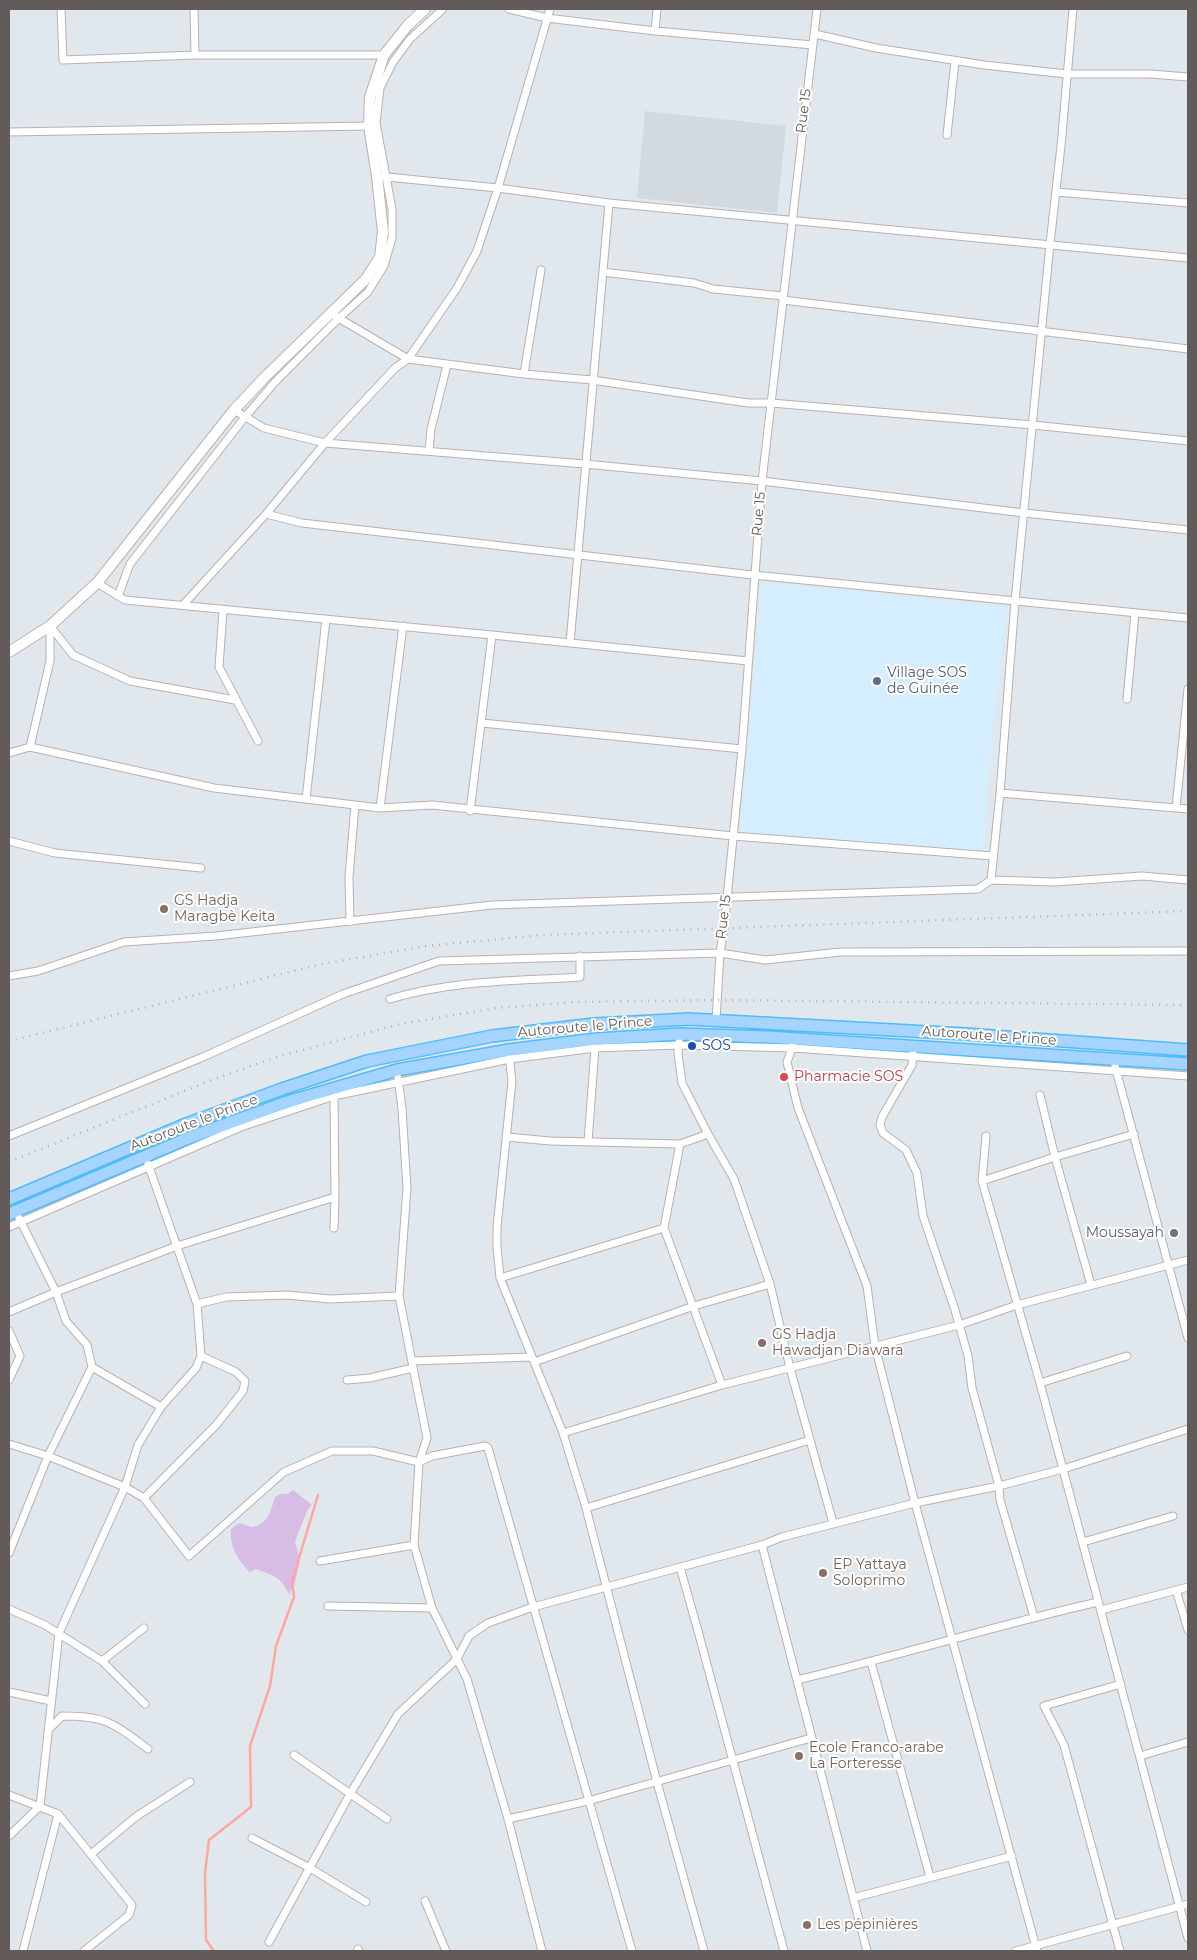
<!DOCTYPE html>
<html>
<head>
<meta charset="utf-8">
<style>
  body { margin:0 }
  #map { position:relative; width:1197px; height:1960px; overflow:hidden; background:#e1e8ed; font-family:Montserrat,sans-serif }
  canvas { display:block }
  .frame { position:absolute; inset:0; border:10px solid #635b59; pointer-events:none }
</style>
</head>
<body>
<div id="map">
<canvas width="1197" height="1960"></canvas>
<div class="frame"></div>
</div>
<script>
const context = document.querySelector('canvas').getContext('2d');
context.lineJoin = 'round';
function fillPath(path, color) { context.fillStyle = color; context.fill(path, 'evenodd'); }
function trace(path, color, width, dash) { context.strokeStyle = color; context.lineWidth = width; context.lineCap = dash ? 'butt' : 'round'; context.setLineDash(dash || []); context.stroke(path); }
function write(font, color, halo, rows, align = 'center') {
  context.font = font + ' Montserrat,sans-serif'; context.lineWidth = 4; context.setLineDash([]); context.textBaseline = 'middle'; context.strokeStyle = halo; context.fillStyle = color; for (const [text, x, y, turn = 0] of rows) {
    context.save(); context.translate(x, y); context.rotate((+turn || 0) * Math.PI / 180); context.textAlign = isNaN(turn) ? turn : align; if (halo) context.strokeText(text, 0, 0); context.fillText(text, 0, 0); context.restore();
  }
}
const commercial = new Path2D(`
  M 763,582 L 1007,607 L 990,756 L 984,853 L 740,832 Z`);
const education = new Path2D(`
  M 645,111 L 786,126 L 777,213 L 637,198 Z`);
const green = new Path2D(`
  M 293,1490 L 312,1505 L 308,1509 L 295,1541 L 300,1561 L 294,1586 L 289,1594 C 280,1576 274,1576 256,1569 L 250,1572 C 238,1561 229,1545 231,1529 L 239,1523 L 252,1527 C 268,1525 271,1510 275,1497 L 280,1494 L 288,1494 Z`);
const stream = new Path2D(`
  M 214,1951 L 206,1940 L 205,1873 L 209,1840 L 251,1807 L 250,1746 L 270,1686 L 276,1646 L 294,1597 L 292,1581 L 318,1495`);
const minor = new Path2D(`
  M 61,9 L 63,60 L 195,55 L 384,55
  M 194,9 L 195,55
  M 509,9 L 547,18 L 655,31 L 813,45
  M 655,31 L 657,9
  M 815,34 L 876,48 L 984,65 L 1067,74 L 1150,74 L 1188,77
  M 9,132 L 369,126
  M 947,135 L 955,61
  M 377,176 L 498,188 L 609,203 L 1188,258
  M 1056,192 L 1188,203
  M 603,272 L 694,283 L 713,289 L 783,296
  M 783,300 L 1188,349
  M 330,313 L 408,359 L 524,374 L 592,380 L 748,403 L 771,403 L 1033,425 L 1188,441
  M 524,374 L 541,270
  M 234,410 L 264,428 L 325,443 L 585,464 L 762,481 L 1024,513 L 1188,530
  M 429,451 L 431,429 L 447,365
  M 266,514 L 302,523 L 753,575 L 1188,618
  M 97,583 L 125,600 L 492,635 L 748,661
  M 118,596 L 130,564 L 245,417 L 275,382 L 339,318 L 368,292 L 384,266 L 392,238 L 392,209 L 376,123 L 380,88 L 393,62 L 410,39 L 443,9
  M 183,605 L 266,514 L 325,443 L 395,368 L 408,359 L 457,288 L 477,251 L 498,188 L 550,9
  M 223,610 L 219,667 L 258,741
  M 50,626 L 73,655 L 130,681 L 235,700
  M 570,643 L 609,203
  M 1127,699 L 1135,613
  M 482,723 L 742,749
  M 30,747 L 214,788 L 355,805 L 380,808 L 432,805 L 733,836 L 993,856
  M 9,753 L 30,747 L 50,661 L 50,627
  M 1000,793 L 1188,809
  M 306,799 L 326,619
  M 380,808 L 403,626
  M 1176,808 L 1188,689
  M 470,811 L 492,635
  M 9,841 L 55,853 L 201,868
  M 991,880 L 1000,793 L 1015,601 L 1050,244 L 1061,146 L 1073,9
  M 350,922 L 349,877 L 355,805
  M 9,976 L 38,971 L 124,942 L 216,936 L 492,905 L 978,889 L 991,880 L 1055,882 L 1142,876 L 1188,880
  M 390,999 C 452,980 516,981 580,977 L 580,956
  M 716,1020 L 720,953 L 724,928 L 742,749 L 762,481 L 817,9
  M 679,1042 L 678,1053 L 682,1083 L 708,1134 L 734,1179 L 770,1284 L 790,1368 L 833,1523
  M 793,1046 L 787,1062 L 798,1108 L 867,1286 L 875,1346 L 915,1503 L 1037,1951
  M 913,1053 L 912,1065 L 882,1117 L 880,1125 L 883,1133 L 906,1150 L 917,1173 L 923,1216 L 955,1310 L 968,1356 L 972,1388 L 999,1486 L 1000,1500 L 1034,1617
  M 509,1054 L 512,1081 L 497,1227 L 497,1247 L 500,1278 L 563,1433 L 586,1508 L 657,1782 L 704,1951
  M 1115,1066 L 1188,1338
  M 398,1078 L 402,1109 L 407,1188 L 399,1296 L 427,1438 L 419,1462 L 414,1545 L 432,1608 L 467,1679 L 508,1819 L 542,1951
  M 1040,1095 L 1055,1157 L 1091,1285
  M 9,1136 L 203,1057 L 343,994 L 439,961 L 720,953 L 765,960 L 841,952 L 1188,951
  M 986,1136 L 982,1181 L 1040,1383 L 1188,1938
  M 507,1137 L 550,1141 L 680,1144 L 708,1134
  M 588,1142 L 595,1048
  M 680,1144 L 664,1228 L 722,1385
  M 982,1181 L 1055,1157 L 1134,1134
  M 9,1227 L 241,1127 L 334,1096 L 510,1059 L 595,1048 L 679,1045 L 793,1048 L 1188,1076
  M 334,1228 L 335,1197 L 334,1096
  M 500,1278 L 664,1228
  M 197,1304 L 226,1297 L 287,1295 L 330,1299 L 399,1296
  M 9,1312 L 56,1292 L 177,1246 L 335,1197
  M 9,1331 L 20,1356 L 9,1380
  M 412,1361 L 532,1357
  M 534,1362 L 694,1306 L 770,1284
  M 92,1367 L 161,1407
  M 347,1380 L 370,1378 L 413,1368
  M 1040,1383 L 1127,1356
  M 563,1433 L 722,1385 L 959,1325 L 1017,1305 L 1188,1260
  M 9,1444 L 48,1456 L 125,1487 L 144,1498 L 189,1556 L 284,1472 L 332,1451 L 373,1451 L 419,1462 L 432,1456 L 485,1446 L 488,1448 L 632,1951
  M 144,1498 L 217,1424 L 243,1391 L 245,1381 L 236,1372 L 201,1356
  M 586,1508 L 810,1440
  M 1083,1542 L 1173,1516
  M 762,1545 L 867,1951
  M 9,1553 L 48,1456 L 92,1367 L 87,1345 L 66,1321 L 56,1292 L 19,1218
  M 320,1561 L 414,1545
  M 680,1567 L 698,1631 L 784,1951
  M 1176,1590 L 1188,1630
  M 328,1606 L 432,1608
  M 9,1609 L 45,1625 L 102,1661 L 145,1704
  M 1101,1610 L 1188,1587
  M 102,1661 L 144,1628
  M 871,1662 L 930,1877
  M 797,1680 C 898,1656 997,1625 1098,1602
  M 9,1692 L 51,1701
  M 49,1729 L 62,1716 C 107,1716 113,1723 148,1749
  M 294,1755 L 387,1819
  M 1140,1756 L 1188,1742
  M 9,1795 L 58,1814 L 23,1951
  M 58,1814 L 132,1905 L 129,1915 L 84,1951
  M 508,1819 L 588,1801 L 811,1738
  M 9,1836 L 40,1806 L 59,1633 L 125,1487 L 138,1445 L 161,1407 L 196,1368 L 201,1356 L 197,1304 L 148,1164
  M 252,1838 L 310,1868 L 366,1902
  M 91,1854 L 137,1816 L 190,1782
  M 853,1898 L 1012,1856
  M 425,1901 L 446,1951
  M 269,1942 L 350,1794 L 398,1714 L 457,1659 L 469,1636 L 488,1623 L 533,1607 L 762,1545 L 782,1537 L 915,1503 L 999,1486 L 1063,1469 L 1188,1429
  M 358,1949 L 359,1951
  M 1016,1951 L 1188,1904
  M 1120,1951 L 1064,1745 L 1044,1706 L 1121,1684`);
const secondary = new Path2D(`
  M 9,652 L 50,626 L 97,583 L 234,410 L 266,376 L 366,279 L 380,257 L 383,232 L 377,176 L 369,126 L 370,97 L 384,55 L 408,25 L 425,9`);
const primary = new Path2D(`
  M 9,1199 L 186,1124 L 282,1089 L 367,1061 L 492,1036 L 594,1024 L 689,1019 L 966,1034 L 1188,1050
  M 9,1214 L 191,1137 L 287,1102 L 397,1070 L 509,1050 L 596,1039 L 680,1034 L 767,1037 L 1188,1064`);
const rail = new Path2D(`
  M 9,1041 L 322,964 L 426,946 L 542,935 L 1188,911
  M 9,1162 L 214,1079 L 280,1056 L 401,1024 L 496,1008 L 576,1002 L 716,1000 L 1188,1005`);
const markers = [
  [877,681,5,"#5c6f8a"],
  [164,909,5,"#8d6e63"],
  [692,1046,5,"#1a4fb4"],
  [784,1077,5,"#e0444e"],
  [1174,1233,5,"#6b7280"],
  [762,1343,5,"#8d6e63"],
  [823,1573,5,"#8d6e63"],
  [799,1756,5,"#8d6e63"],
  [807,1925,5,"#8d6e63"]
];
const streetNames = [
  ["Rue 15",804,111,-83],
  ["Rue 15",759,514,-85],
  ["Rue 15",724,917,-83],
  ["Autoroute le Prince",585,1027,-5],
  ["Autoroute le Prince",989,1036,4],
  ["Autoroute le Prince",194,1123,-21]
];
const serviceNames = [
  ["Village SOS",887,673],
  ["de Guinée",887,689]
];
const educationNames = [
  ["GS Hadja",174,901],
  ["Maragbè Keita",174,917],
  ["GS Hadja",772,1335],
  ["Hawadjan Diawara",772,1351],
  ["EP Yattaya",833,1565],
  ["Soloprimo",833,1581],
  ["Ecole Franco-arabe",809,1748],
  ["La Forteresse",809,1764],
  ["Les pépinières",817,1925]
];
const transitNames = [
  ["SOS",702,1046]
];
const healthNames = [
  ["Pharmacie SOS",794,1077]
];
const worshipNames = [
  ["Moussayah",1164,1233]
];
fillPath(commercial, '#d4eeff');
fillPath(education, '#d2dadf');
fillPath(green, '#d7bce6');
trace(stream, '#ffa69f', 2.5);
trace(minor, '#b7b1af', 9);
trace(secondary, '#bab2b0', 12);
trace(primary, '#50bcf7', 14);
trace(minor, '#fff', 7);
trace(secondary, '#fff', 10);
trace(primary, '#a4d4ff', 11);
trace(rail, '#b1afaf', 2.5, [1, 6]);
for (const [x, y, r, color] of markers) { const dot = new Path2D(); dot.arc(x, y, r, 0, 2 * Math.PI); context.fillStyle = color; context.fill(dot); trace(dot, '#fff', 2); }
write('14px', '#635b59', '#fff', streetNames);
write('14px', '#4e5e75', '#fff', serviceNames, 'left');
write('14px', '#785e54', '#fff', educationNames, 'left');
write('14px', '#164399', '#fff', transitNames, 'left');
write('14px', '#be3a42', '#fff', healthNames, 'left');
write('14px', '#5b616d', '#fff', worshipNames, 'right');
</script>
</body>
</html>
